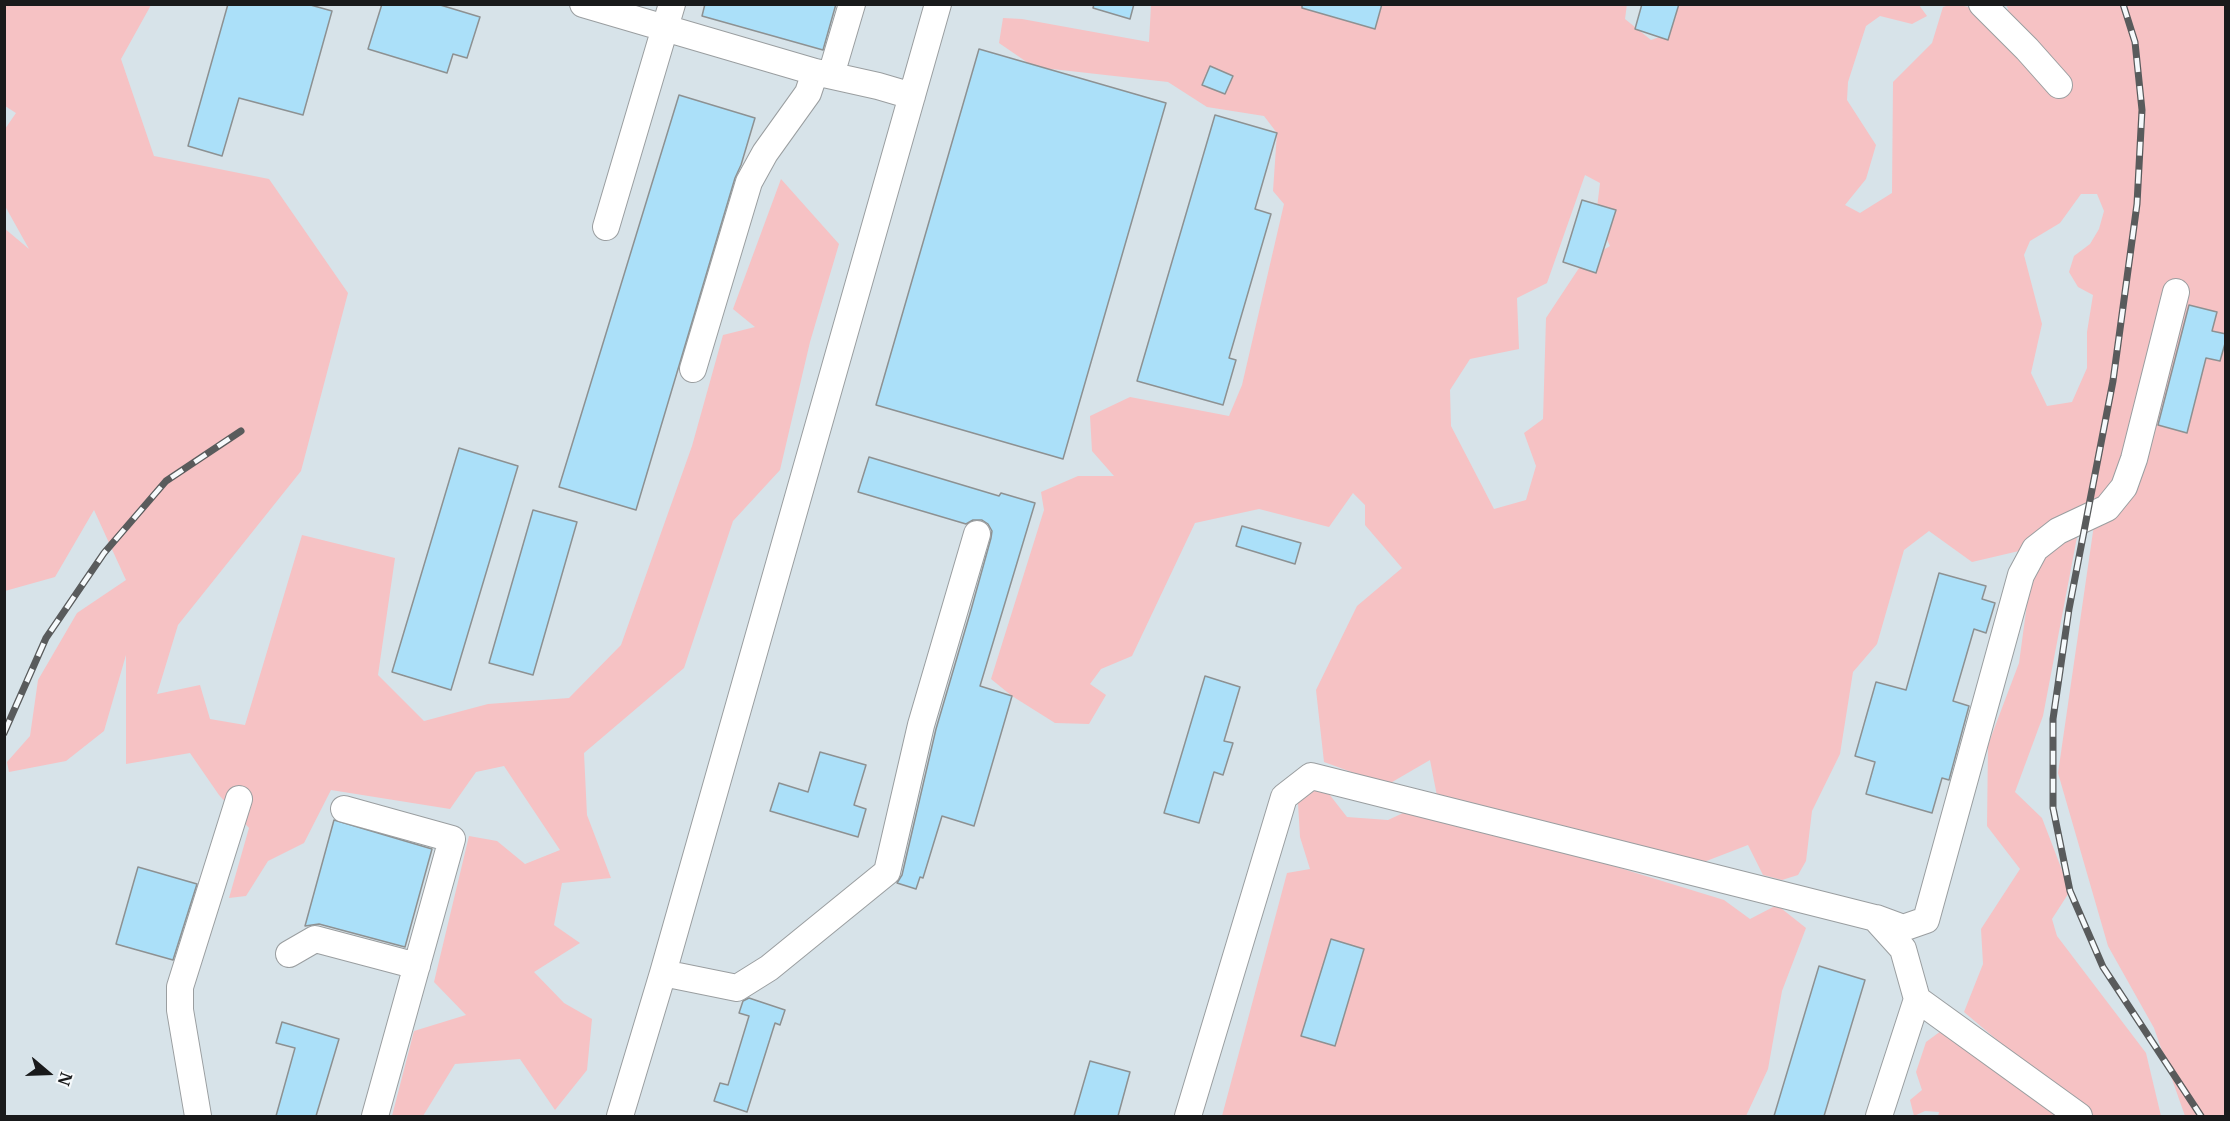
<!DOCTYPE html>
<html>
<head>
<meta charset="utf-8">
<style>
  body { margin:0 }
  #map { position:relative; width:2230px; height:1121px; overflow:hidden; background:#e8edef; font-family:Merriweather,serif }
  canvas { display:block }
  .frame { position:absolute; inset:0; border:6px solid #191a1b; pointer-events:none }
  .north { position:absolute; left:18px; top:1043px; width:60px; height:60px; -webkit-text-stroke:4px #f6fafc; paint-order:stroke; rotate:109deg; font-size:16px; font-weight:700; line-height:24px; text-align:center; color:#191a1b }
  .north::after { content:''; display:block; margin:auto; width:21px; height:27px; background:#191a1b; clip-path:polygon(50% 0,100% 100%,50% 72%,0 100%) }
</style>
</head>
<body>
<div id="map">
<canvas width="2230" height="1121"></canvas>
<div class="frame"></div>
<div class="north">N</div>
</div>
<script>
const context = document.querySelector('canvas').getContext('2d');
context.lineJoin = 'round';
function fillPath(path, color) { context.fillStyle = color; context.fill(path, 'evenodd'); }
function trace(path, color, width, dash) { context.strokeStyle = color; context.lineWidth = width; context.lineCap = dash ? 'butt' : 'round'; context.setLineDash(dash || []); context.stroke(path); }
const built = new Path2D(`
  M 5,5 L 2225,5 L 2225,1116 L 5,1116 Z`);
const green = new Path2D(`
  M 1627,4 L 1625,19 L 1651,40 L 1668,34 L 1676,5 L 1919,5 L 1927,16 L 1912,24 L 1880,16 L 1866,26 L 1848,82 L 1847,100 L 1876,145 L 1866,179 L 1845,205 L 1860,213 L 1892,193 L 1893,82 L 1932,43 L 1943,7 C 1965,0 1982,13 2000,24 L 2008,9 L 2006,5 L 2225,5 L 2225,1116 L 2185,1116 L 2154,1028 L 2108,946 L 2058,773 L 2096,511 L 2081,516 L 2043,716 L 2015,792 L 2042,818 L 2070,891 L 2052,919 L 2057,936 L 2146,1053 L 2161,1116 L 2087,1116 L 1964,1012 L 1983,964 L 1981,929 L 2020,869 L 1987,826 L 1988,745 L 2019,663 L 2030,582 L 2019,551 L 1972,562 L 1929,531 L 1904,550 L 1877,644 L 1853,672 L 1840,754 L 1812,811 L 1806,861 L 1798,875 L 1782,880 L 1763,875 L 1748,845 L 1696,865 L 1437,796 L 1430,760 L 1387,785 L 1324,762 L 1316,690 L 1357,606 L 1402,568 L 1365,525 L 1365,505 L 1353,493 L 1329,527 L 1259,509 L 1195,523 L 1132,656 L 1101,669 L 1090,684 L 1106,695 L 1089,724 L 1055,723 L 1012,696 L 991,679 L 1044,510 L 1041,492 L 1078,476 L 1114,476 L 1092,451 L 1090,416 L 1130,397 L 1229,416 L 1242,385 L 1284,204 L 1273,191 L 1277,133 L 1264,116 L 1207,107 L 1168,82 L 1034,67 L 999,43 L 1003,18 L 1022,19 L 1149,42 L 1151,5 ZM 1585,175 L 1600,183 L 1596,216 L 1610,246 L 1583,262 L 1546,318 L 1543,419 L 1524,433 L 1536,466 L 1526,500 L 1494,509 L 1451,426 L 1450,390 L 1470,359 L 1519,349 L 1517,298 L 1547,283 ZM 2081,194 L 2097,194 L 2104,211 L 2099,229 L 2090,244 L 2074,256 L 2069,272 L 2078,287 L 2093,295 L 2087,332 L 2087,368 L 2072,402 L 2047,406 L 2031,373 L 2042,324 L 2024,255 L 2030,241 L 2060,223 Z
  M 5,5 L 151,5 L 121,59 L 154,156 L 269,179 L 348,293 L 301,471 L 178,625 L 157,694 L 200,685 L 210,719 L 245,725 L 302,535 L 395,558 L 378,675 L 424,721 L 488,704 L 569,698 L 621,645 L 692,446 L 723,335 L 755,327 L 733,309 L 781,179 L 839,244 L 810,342 L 780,470 L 733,521 L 684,668 L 584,753 L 587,815 L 611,878 L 562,883 L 554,925 L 580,943 L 534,972 L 564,1003 L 592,1019 L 587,1070 L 555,1110 L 520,1059 L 455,1064 L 423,1116 L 392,1116 L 414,1031 L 466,1015 L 434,982 L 469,836 L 497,841 L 525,864 L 560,850 L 504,766 L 476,772 L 450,809 L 331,790 L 304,843 L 268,861 L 246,896 L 229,898 L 249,828 L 219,795 L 190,753 L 126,764 L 126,655 L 104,731 L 66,761 L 9,772 L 7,762 L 30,736 L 38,680 L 77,613 L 126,580 L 94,510 L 55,577 L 5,591 L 4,228 L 29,249 L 5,206 L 5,129 L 16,113 L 5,106 Z
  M 1322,785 L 1347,817 L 1388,820 L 1418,806 L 1724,900 L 1750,919 L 1777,905 L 1806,928 L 1782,991 L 1768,1069 L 1746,1116 L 1222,1116 L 1287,873 L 1310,869 L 1300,837 L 1298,803 Z
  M 1941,1031 L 2058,1116 L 1938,1116 L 1939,1112 L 1925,1111 L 1914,1116 L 1910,1100 L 1922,1090 L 1916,1072 L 1926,1042 Z`);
const building = new Path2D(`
  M 228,4 L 307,4 L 332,11 L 303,115 L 239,98 L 222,156 L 188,146 Z
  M 382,4 L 437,4 L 480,17 L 467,58 L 453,54 L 447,73 L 368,49 Z
  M 705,4 L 836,4 L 823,50 L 702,16 Z
  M 1094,4 L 1134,4 L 1130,19 L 1093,8 Z
  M 1302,4 L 1382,4 L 1375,29 L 1302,8 Z
  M 1642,4 L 1679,4 L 1668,40 L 1635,29 Z
  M 979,49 L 1166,103 L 1063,459 L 876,405 Z
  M 1210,66 L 1233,76 L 1225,94 L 1202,85 Z
  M 679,95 L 755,118 L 741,165 L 735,178 L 636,510 L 559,487 Z
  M 1215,115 L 1277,133 L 1255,209 L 1271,214 L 1229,358 L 1236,360 L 1223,405 L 1137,381 Z
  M 1582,200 L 1616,210 L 1596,273 L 1563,262 Z
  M 2189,305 L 2217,312 L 2212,331 L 2226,334 L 2226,340 L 2220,361 L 2206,358 L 2187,433 L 2158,425 Z
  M 459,448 L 518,466 L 451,690 L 392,672 Z
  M 869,457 L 999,496 L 1001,493 L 1035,503 L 980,686 L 1012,696 L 974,826 L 942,816 L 923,878 L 920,877 L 916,889 L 897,883 L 902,875 L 936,729 L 971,610 L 991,538 L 992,531 L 988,524 L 982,520 L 973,520 L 966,524 L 858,492 Z
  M 533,510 L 577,522 L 533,675 L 489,663 Z
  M 1242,526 L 1301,543 L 1295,564 L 1236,546 Z
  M 1939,573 L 1986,586 L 1982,599 L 1995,603 L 1986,633 L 1974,629 L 1953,701 L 1969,706 L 1949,780 L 1942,778 L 1932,813 L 1866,794 L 1875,762 L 1855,756 L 1876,682 L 1906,690 Z
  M 1205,676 L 1240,687 L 1224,741 L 1233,743 L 1223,775 L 1214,772 L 1199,823 L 1164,813 Z
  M 820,752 L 866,765 L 854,805 L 866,809 L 858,837 L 770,811 L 779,783 L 808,792 Z
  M 334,820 L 432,849 L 405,947 L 319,924 L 305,926 Z
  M 138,867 L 197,884 L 173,960 L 116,944 Z
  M 1331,939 L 1364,949 L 1335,1046 L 1301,1036 Z
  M 1819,966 L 1865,980 L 1824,1116 L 1774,1116 Z
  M 749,998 L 785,1010 L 780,1025 L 775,1023 L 747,1112 L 714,1101 L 720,1083 L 728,1085 L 749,1016 L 739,1013 L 743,1001 Z
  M 282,1022 L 339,1039 L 316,1116 L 276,1116 L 295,1048 L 276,1043 Z
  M 1090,1061 L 1130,1072 L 1118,1116 L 1074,1116 Z`);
const minor = new Path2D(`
  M 583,4 L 815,72 L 878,86 L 912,96
  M 1982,4 L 2027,49 L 2059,85
  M 831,75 L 852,4
  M 606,227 L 672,4
  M 693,369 L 749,182 L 765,153 L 808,93 L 815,72
  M 344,809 L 452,839 L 375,1116
  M 1876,918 L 1903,928 L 1926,920 L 2021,575 L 2035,549 L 2058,531 L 2107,508 L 2124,487 L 2134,459 L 2176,292
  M 289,954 L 315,939 L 417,966
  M 663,973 L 737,988 L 769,968 L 887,872 L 921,725 L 977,534
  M 1917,999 L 2079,1116
  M 198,1116 L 180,1010 L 180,987 L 239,799
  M 620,1116 L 663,973 L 938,4
  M 1188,1116 L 1284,797 L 1311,776 L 1875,918 L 1903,949 L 1917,999 L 1879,1116`);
const rail = new Path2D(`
  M 2123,4 L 2135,42 L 2142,110 L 2137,204 L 2113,381 L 2069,609 L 2053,719 L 2053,808 L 2070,891 L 2103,967 L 2201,1116
  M 4,733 L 46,638 L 104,553 L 166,481 L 241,431`);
fillPath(built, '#d7e3e9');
fillPath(green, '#f6c2c4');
fillPath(building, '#abe0f9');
trace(building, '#8d9192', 1.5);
trace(minor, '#9a9ea0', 28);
trace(minor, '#fff', 26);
trace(rail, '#595b5c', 7);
trace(rail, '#f6fafc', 4.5, [14]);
</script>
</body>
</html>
